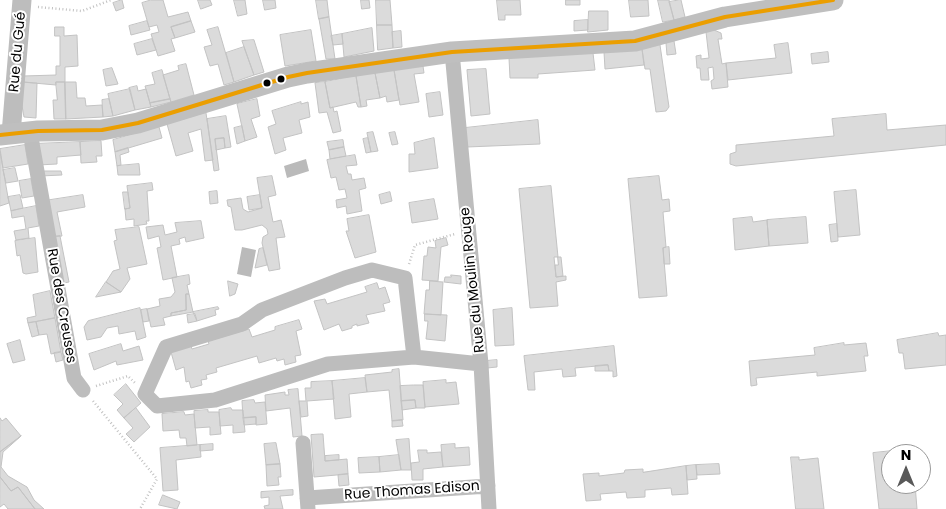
<!DOCTYPE html>
<html>
<head>
<meta charset="utf-8">
<style>
  body { margin:0 }
  #map { position:relative; width:946px; height:509px; overflow:hidden; background:#fff; font-family:Poppins,sans-serif }
  canvas { display:block }
  .north { position:absolute; left:881px; top:444px; width:50px; height:50px; box-sizing:border-box; background:#fff; border:1px solid #999; border-radius:50%; rotate:0deg; font-size:14px; font-weight:700; line-height:20px; text-align:center; color:#000 }
  .north::after { content:''; display:block; margin:auto; width:18px; height:22px; background:#595959; clip-path:polygon(50% 0,100% 100%,50% 72%,0 100%) }
</style>
</head>
<body>
<div id="map">
<canvas width="946" height="509"></canvas>
<div class="north">N</div>
</div>
<script>
const context = document.querySelector('canvas').getContext('2d');
context.lineJoin = 'round';
function fillPath(path, color) { context.fillStyle = color; context.fill(path, 'evenodd'); }
function trace(path, color, width, dash) { context.strokeStyle = color; context.lineWidth = width; context.lineCap = dash ? 'butt' : 'round'; context.setLineDash(dash || []); context.stroke(path); }
function write(font, color, halo, rows, align = 'center') {
  context.font = font + ' Poppins,sans-serif'; context.lineWidth = 4; context.setLineDash([]); context.textBaseline = 'middle'; context.strokeStyle = halo; context.fillStyle = color; for (const [text, x, y, turn = 0] of rows) {
    context.save(); context.translate(x, y); context.rotate((+turn || 0) * Math.PI / 180); context.textAlign = isNaN(turn) ? turn : align; if (halo) context.strokeText(text, 0, 0); context.fillText(text, 0, 0); context.restore();
  }
}
const water = new Path2D(`
  M 306,159 L 309,171 L 287,178 L 284,166 Z
  M 242,247 L 256,250 L 251,277 L 237,274 Z`);
const building = new Path2D(`
  M 122,0 L 124,8 L 116,11 L 113,3 Z
  M 151,0 L 163,0 L 168,17 L 188,12 L 191,21 L 171,27 L 175,38 L 171,39 L 175,51 L 158,56 L 151,34 L 159,32 L 157,25 L 149,27 L 142,3 Z
  M 198,0 L 210,0 L 212,5 L 201,9 Z
  M 234,0 L 245,0 L 247,14 L 238,16 Z
  M 263,0 L 275,0 L 276,8 L 265,10 Z
  M 316,0 L 327,0 L 329,17 L 319,19 Z
  M 361,0 L 369,0 L 370,8 L 362,9 Z
  M 376,0 L 390,0 L 392,25 L 377,25 Z
  M 497,0 L 520,0 L 521,15 L 505,15 L 505,20 L 499,20 Z
  M 566,0 L 580,0 L 580,5 L 566,5 Z
  M 629,0 L 648,0 L 649,16 L 631,17 Z
  M 658,0 L 669,0 L 674,20 L 663,22 Z
  M 681,0 L 685,17 L 674,20 L 669,2 Z
  M 589,11 L 608,11 L 608,30 L 588,32 Z
  M 329,17 L 335,59 L 326,59 L 319,19 Z
  M 588,20 L 588,30 L 574,31 L 574,21 Z
  M 147,21 L 150,30 L 131,35 L 129,26 Z
  M 191,21 L 195,32 L 175,38 L 171,27 Z
  M 377,25 L 392,25 L 393,48 L 378,50 Z
  M 55,27 L 64,27 L 64,36 L 77,35 L 78,66 L 65,67 L 65,82 L 56,82 L 56,85 L 22,82 L 23,76 L 56,75 L 56,66 L 60,66 L 60,36 L 55,36 Z
  M 218,27 L 234,82 L 224,85 L 218,64 L 210,66 L 204,47 L 212,45 L 207,30 Z
  M 372,28 L 374,51 L 344,57 L 342,34 Z
  M 311,30 L 316,61 L 285,66 L 280,35 Z
  M 714,30 L 721,33 L 722,39 L 718,39 L 722,64 L 726,63 L 728,87 L 712,89 L 711,81 L 714,79 L 713,67 L 708,68 L 709,80 L 701,80 L 700,68 L 697,68 L 696,56 L 701,55 L 701,59 L 709,58 L 706,32 Z
  M 401,31 L 402,47 L 393,48 L 392,32 Z
  M 342,34 L 343,44 L 333,45 L 331,36 Z
  M 152,39 L 156,50 L 137,55 L 134,44 Z
  M 254,40 L 264,72 L 254,75 L 242,41 Z
  M 674,41 L 676,54 L 667,55 L 666,43 Z
  M 788,43 L 792,73 L 728,80 L 726,63 L 776,58 L 774,45 Z
  M 660,45 L 669,107 L 666,111 L 656,112 L 650,69 L 645,69 L 642,49 Z
  M 244,47 L 254,75 L 234,82 L 226,53 Z
  M 642,49 L 644,65 L 605,69 L 604,52 Z
  M 828,52 L 829,62 L 812,64 L 811,54 Z
  M 593,53 L 595,70 L 538,74 L 538,78 L 510,78 L 509,58 Z
  M 186,64 L 194,95 L 171,102 L 163,75 L 179,70 L 178,66 Z
  M 423,66 L 424,73 L 414,74 L 419,102 L 400,105 L 394,70 Z
  M 112,68 L 118,84 L 106,86 L 103,70 Z
  M 486,69 L 490,114 L 471,116 L 467,70 Z
  M 162,70 L 170,99 L 150,103 L 145,86 L 155,84 L 152,73 Z
  M 394,70 L 399,100 L 387,102 L 386,96 L 380,98 L 375,73 Z
  M 375,73 L 380,98 L 366,100 L 367,106 L 361,107 L 356,76 Z
  M 356,76 L 361,107 L 358,107 L 356,102 L 330,108 L 325,82 Z
  M 22,82 L 37,83 L 36,118 L 24,117 L 21,100 Z
  M 56,82 L 65,82 L 66,119 L 54,119 L 53,100 L 57,100 Z
  M 65,82 L 76,82 L 77,98 L 85,98 L 86,106 L 102,105 L 103,117 L 66,119 Z
  M 325,82 L 330,108 L 333,107 L 334,112 L 337,111 L 341,131 L 333,133 L 327,112 L 319,113 L 315,83 Z
  M 137,86 L 138,91 L 146,89 L 151,107 L 135,110 L 129,88 Z
  M 130,89 L 135,110 L 113,116 L 108,94 Z
  M 440,92 L 443,115 L 429,117 L 426,94 Z
  M 109,99 L 113,116 L 103,117 L 102,100 Z
  M 170,99 L 171,102 L 151,107 L 150,103 Z
  M 257,99 L 260,116 L 251,119 L 257,137 L 245,141 L 237,104 Z
  M 301,102 L 301,104 L 308,102 L 310,117 L 299,120 L 302,133 L 283,138 L 286,150 L 275,154 L 268,127 L 276,124 L 272,111 Z
  M 206,113 L 213,160 L 205,161 L 201,129 L 188,133 L 193,151 L 176,156 L 167,124 Z
  M 886,114 L 887,130 L 946,125 L 946,145 L 736,166 L 730,164 L 730,154 L 736,152 L 736,145 L 834,136 L 832,119 Z
  M 226,116 L 231,147 L 225,148 L 224,138 L 215,139 L 219,170 L 214,171 L 207,119 Z
  M 538,120 L 540,144 L 467,147 L 465,128 Z
  M 242,126 L 245,141 L 237,144 L 234,128 Z
  M 159,127 L 162,138 L 115,152 L 113,140 Z
  M 373,132 L 378,151 L 371,152 L 367,133 Z
  M 395,132 L 398,144 L 392,145 L 389,133 Z
  M 224,138 L 225,148 L 216,150 L 215,139 Z
  M 368,138 L 371,152 L 366,153 L 363,139 Z
  M 434,138 L 438,168 L 409,172 L 409,154 L 415,154 L 414,143 Z
  M 343,140 L 344,147 L 329,150 L 327,142 Z
  M 101,141 L 102,156 L 96,156 L 97,162 L 81,163 L 80,142 Z
  M 80,142 L 81,155 L 57,157 L 57,164 L 38,165 L 34,144 Z
  M 25,145 L 28,164 L 3,168 L 0,149 Z
  M 344,147 L 346,156 L 330,159 L 329,150 Z
  M 128,148 L 129,152 L 120,155 L 121,165 L 117,166 L 115,152 Z
  M 0,152 L 9,203 L 0,206 Z
  M 355,155 L 357,165 L 346,166 L 348,174 L 351,174 L 352,180 L 364,178 L 366,188 L 359,190 L 362,211 L 347,214 L 346,206 L 337,208 L 336,200 L 347,198 L 345,189 L 339,190 L 336,177 L 331,178 L 327,160 Z
  M 139,164 L 140,175 L 118,175 L 117,166 Z
  M 15,168 L 18,181 L 6,183 L 3,170 Z
  M 41,171 L 61,171 L 62,175 L 40,176 Z
  M 272,176 L 276,195 L 268,197 L 273,222 L 281,220 L 285,237 L 276,238 L 280,269 L 269,271 L 262,243 L 263,237 L 268,234 L 267,229 L 262,225 L 242,230 L 235,230 L 231,207 L 228,206 L 227,200 L 241,198 L 243,209 L 248,212 L 262,208 L 257,178 Z
  M 659,176 L 662,200 L 669,199 L 670,211 L 663,212 L 666,247 L 663,248 L 667,296 L 639,298 L 628,179 Z
  M 31,179 L 34,196 L 22,198 L 19,181 Z
  M 152,183 L 153,190 L 147,191 L 149,221 L 146,221 L 147,224 L 134,226 L 134,219 L 126,220 L 125,209 L 130,208 L 127,186 Z
  M 551,186 L 558,257 L 554,257 L 556,277 L 566,276 L 566,280 L 556,282 L 558,306 L 530,308 L 519,189 Z
  M 856,190 L 860,235 L 838,237 L 834,192 Z
  M 217,191 L 218,203 L 210,204 L 209,192 Z
  M 123,192 L 128,192 L 130,208 L 125,209 Z
  M 390,192 L 392,201 L 381,204 L 379,195 Z
  M 20,195 L 23,208 L 11,211 L 8,197 Z
  M 83,195 L 85,207 L 57,212 L 62,236 L 50,237 L 44,201 Z
  M 260,195 L 262,208 L 249,210 L 247,197 Z
  M 434,199 L 438,219 L 412,223 L 409,203 Z
  M 36,206 L 39,226 L 28,228 L 29,238 L 16,240 L 14,231 L 26,229 L 24,216 L 12,218 L 11,211 Z
  M 369,215 L 376,252 L 355,258 L 346,231 L 349,231 L 347,219 Z
  M 752,217 L 753,222 L 767,220 L 769,246 L 735,250 L 733,219 Z
  M 806,217 L 808,243 L 769,246 L 767,220 Z
  M 201,221 L 204,238 L 186,242 L 185,237 L 179,239 L 180,244 L 171,246 L 177,277 L 163,280 L 157,248 L 161,247 L 159,236 L 148,239 L 146,227 L 163,225 L 165,235 L 177,232 L 175,223 Z
  M 837,224 L 838,241 L 831,242 L 829,225 Z
  M 139,227 L 147,264 L 127,268 L 130,279 L 121,292 L 106,282 L 113,271 L 120,269 L 114,241 L 117,240 L 115,230 Z
  M 60,236 L 69,282 L 59,284 L 50,237 Z
  M 35,238 L 38,272 L 26,274 L 23,273 L 20,255 L 17,256 L 15,241 Z
  M 446,238 L 448,245 L 441,247 L 438,281 L 422,280 L 424,256 L 427,256 L 428,247 L 436,248 L 435,241 Z
  M 669,247 L 670,264 L 664,264 L 663,248 Z
  M 263,248 L 267,265 L 255,268 L 259,249 Z
  M 558,257 L 561,257 L 563,276 L 556,277 L 555,265 L 558,265 Z
  M 189,275 L 190,284 L 187,285 L 189,294 L 186,294 L 186,310 L 171,313 L 171,316 L 163,318 L 165,325 L 151,327 L 147,309 L 160,306 L 159,299 L 171,297 L 175,292 L 172,278 Z
  M 451,275 L 461,276 L 461,284 L 444,282 L 445,277 L 451,277 Z
  M 228,281 L 238,284 L 235,294 L 230,296 Z
  M 430,281 L 443,282 L 441,315 L 424,314 L 426,290 L 429,290 Z
  M 106,282 L 121,292 L 96,297 Z
  M 377,283 L 379,289 L 385,287 L 390,302 L 383,304 L 385,311 L 366,315 L 369,323 L 357,326 L 357,324 L 352,326 L 352,328 L 342,331 L 339,324 L 324,330 L 314,301 L 325,299 L 327,304 L 367,292 L 365,287 Z
  M 50,291 L 55,318 L 28,323 L 27,318 L 36,316 L 33,295 Z
  M 186,294 L 189,294 L 193,312 L 171,316 L 171,313 L 186,310 Z
  M 218,307 L 219,309 L 215,310 L 216,315 L 197,321 L 193,312 Z
  M 140,308 L 146,337 L 137,340 L 135,331 L 119,334 L 118,326 L 107,328 L 101,337 L 87,340 L 84,327 L 88,321 Z
  M 512,308 L 514,345 L 495,346 L 493,310 Z
  M 147,309 L 149,321 L 143,322 L 141,310 Z
  M 195,314 L 197,321 L 188,323 L 187,315 Z
  M 425,314 L 447,315 L 445,341 L 426,339 L 428,321 L 425,321 Z
  M 55,318 L 61,352 L 51,354 L 47,334 L 39,335 L 36,322 Z
  M 299,320 L 302,329 L 296,331 L 301,355 L 295,356 L 296,362 L 285,365 L 284,359 L 277,361 L 276,358 L 259,363 L 257,356 L 216,368 L 217,372 L 206,375 L 207,379 L 201,380 L 202,385 L 191,388 L 189,381 L 186,382 L 184,367 L 176,370 L 171,352 L 191,346 L 192,349 L 209,344 L 208,341 L 249,329 L 252,337 L 275,330 L 275,327 Z
  M 36,322 L 39,335 L 32,337 L 28,323 Z
  M 938,333 L 939,336 L 946,335 L 946,365 L 905,369 L 903,353 L 899,353 L 897,340 Z
  M 20,340 L 25,360 L 13,363 L 7,344 Z
  M 844,343 L 844,345 L 866,343 L 868,356 L 864,356 L 866,371 L 817,376 L 817,372 L 756,378 L 757,385 L 751,386 L 749,361 L 815,355 L 814,348 Z
  M 121,344 L 123,351 L 139,346 L 143,360 L 117,365 L 116,361 L 94,370 L 89,354 Z
  M 614,346 L 617,376 L 613,377 L 613,371 L 609,371 L 608,365 L 575,368 L 576,376 L 563,377 L 562,369 L 534,372 L 535,390 L 528,390 L 524,356 Z
  M 61,352 L 63,360 L 56,362 L 54,353 Z
  M 497,360 L 497,367 L 487,368 L 486,361 Z
  M 608,365 L 609,371 L 595,371 L 595,366 Z
  M 399,369 L 403,420 L 392,421 L 389,390 L 367,392 L 365,375 L 392,372 L 392,370 Z
  M 365,378 L 367,392 L 349,394 L 351,417 L 335,419 L 332,381 Z
  M 446,380 L 446,383 L 456,382 L 459,404 L 425,407 L 423,382 Z
  M 332,381 L 334,399 L 307,401 L 308,416 L 301,417 L 299,401 L 306,401 L 305,388 L 311,388 L 311,382 Z
  M 126,384 L 141,403 L 124,418 L 117,410 L 123,404 L 114,395 Z
  M 414,385 L 423,385 L 425,408 L 416,408 L 415,400 L 401,401 L 400,386 Z
  M 298,389 L 302,436 L 293,437 L 290,408 L 266,411 L 265,395 L 285,392 L 285,395 L 289,395 L 288,390 Z
  M 254,400 L 255,403 L 265,402 L 267,424 L 256,425 L 256,417 L 243,418 L 242,401 Z
  M 415,400 L 416,408 L 402,410 L 401,401 Z
  M 136,408 L 150,427 L 134,442 L 126,434 L 133,428 L 124,418 Z
  M 231,408 L 232,410 L 243,410 L 245,432 L 233,433 L 233,425 L 220,426 L 219,410 Z
  M 208,410 L 208,412 L 219,412 L 221,434 L 210,435 L 210,427 L 195,428 L 194,411 Z
  M 184,412 L 185,415 L 194,414 L 197,445 L 187,446 L 186,438 L 180,438 L 179,430 L 163,431 L 162,414 Z
  M 256,417 L 256,424 L 244,425 L 243,418 Z
  M 0,418 L 2,421 L 6,418 L 21,436 L 0,452 Z
  M 402,420 L 403,426 L 392,427 L 392,421 Z
  M 320,434 L 323,434 L 325,461 L 347,459 L 348,474 L 314,477 L 311,435 Z
  M 21,436 L 3,452 L 1,467 L 8,476 L 27,487 L 34,500 L 44,509 L 35,509 L 18,487 L 11,491 L 0,477 L 0,452 Z
  M 409,439 L 411,470 L 401,470 L 396,440 Z
  M 276,443 L 280,464 L 266,465 L 264,444 Z
  M 213,444 L 213,450 L 200,451 L 200,445 Z
  M 455,444 L 455,448 L 469,447 L 470,465 L 443,467 L 441,445 Z
  M 200,445 L 201,457 L 176,460 L 178,490 L 163,491 L 160,448 Z
  M 911,449 L 912,454 L 891,454 L 891,484 L 915,484 L 917,509 L 879,509 L 873,453 Z
  M 418,450 L 427,450 L 427,453 L 441,452 L 443,467 L 423,469 L 423,480 L 412,480 L 411,463 L 419,462 Z
  M 339,455 L 339,460 L 325,461 L 325,456 Z
  M 399,455 L 401,470 L 380,472 L 379,457 Z
  M 379,457 L 380,472 L 359,473 L 358,458 Z
  M 791,457 L 799,457 L 799,460 L 818,458 L 824,509 L 796,509 Z
  M 280,464 L 281,477 L 278,477 L 279,485 L 267,486 L 266,465 Z
  M 719,464 L 720,474 L 697,475 L 696,465 Z
  M 696,465 L 697,479 L 687,480 L 686,466 Z
  M 686,466 L 688,494 L 672,495 L 671,488 L 645,490 L 645,497 L 627,498 L 626,492 L 600,494 L 601,500 L 586,501 L 583,474 L 599,473 L 599,476 L 624,473 L 625,470 L 643,469 L 643,472 Z
  M 348,474 L 349,485 L 339,486 L 338,475 Z
  M 0,477 L 11,491 L 18,487 L 35,509 L 8,509 L 4,504 L 0,507 Z
  M 293,490 L 293,495 L 280,496 L 283,509 L 265,509 L 264,506 L 269,505 L 269,497 L 261,498 L 261,492 Z
  M 163,495 L 180,502 L 177,509 L 159,505 Z`);
const path = new Path2D(`
  M 38,7 L 82,11 L 111,0
  M 409,264 L 415,245 L 455,234
  M 96,386 L 128,376 L 135,383
  M 93,401 L 157,479 L 140,509`);
const minor = new Path2D(`
  M 452,52 L 481,364 L 489,509
  M 30,132 L 74,378 L 83,390
  M 414,357 L 405,278 L 372,270 L 345,278 L 262,310 L 242,324 L 166,347 L 145,394 L 157,406 L 215,400 L 328,364 L 414,357 L 481,364
  M 303,443 L 308,509
  M 307,498 L 488,486`);
const tertiary = new Path2D(`
  M 11,134 L 22,0`);
const secondary = new Path2D(`
  M 0,135 L 38,131 L 102,130 L 138,123 L 288,77 L 307,73 L 452,52 L 635,41 L 725,17 L 833,0`);
const bus1 = new Path2D(`
  M 0,135 L 38,131 L 102,130 L 138,123 L 288,77 L 307,73 L 452,52 L 635,41 L 725,17 L 833,0`);
const markers = [
  [281,79,4.5,"#000"],
  [267,83,4.5,"#000"]
];
const streetNames = [
  ["Rue du Gué",18,52,-85],
  ["Rue du Moulin Rouge",473,280,-96],
  ["Rue des Creuses",61,306,80],
  ["Rue Thomas Edison",412,491,-4]
];
fillPath(water, '#bababa');
fillPath(building, '#dbdbdb');
trace(building, '#c3c3c3', 1);
trace(path, '#c2c2c2', 2.5, [1, 2.5]);
trace(minor, '#bdbdbd', 15);
trace(tertiary, '#bdbdbd', 19);
trace(secondary, '#bfbfbf', 21);
trace(bus1, '#eb9e00', 4);
for (const [x, y, r, color] of markers) { const dot = new Path2D(); dot.arc(x, y, r, 0, 2 * Math.PI); context.fillStyle = color; context.fill(dot); trace(dot, '#fff', 2); }
write('14px', '#000', '#fff', streetNames);
</script>
</body>
</html>
